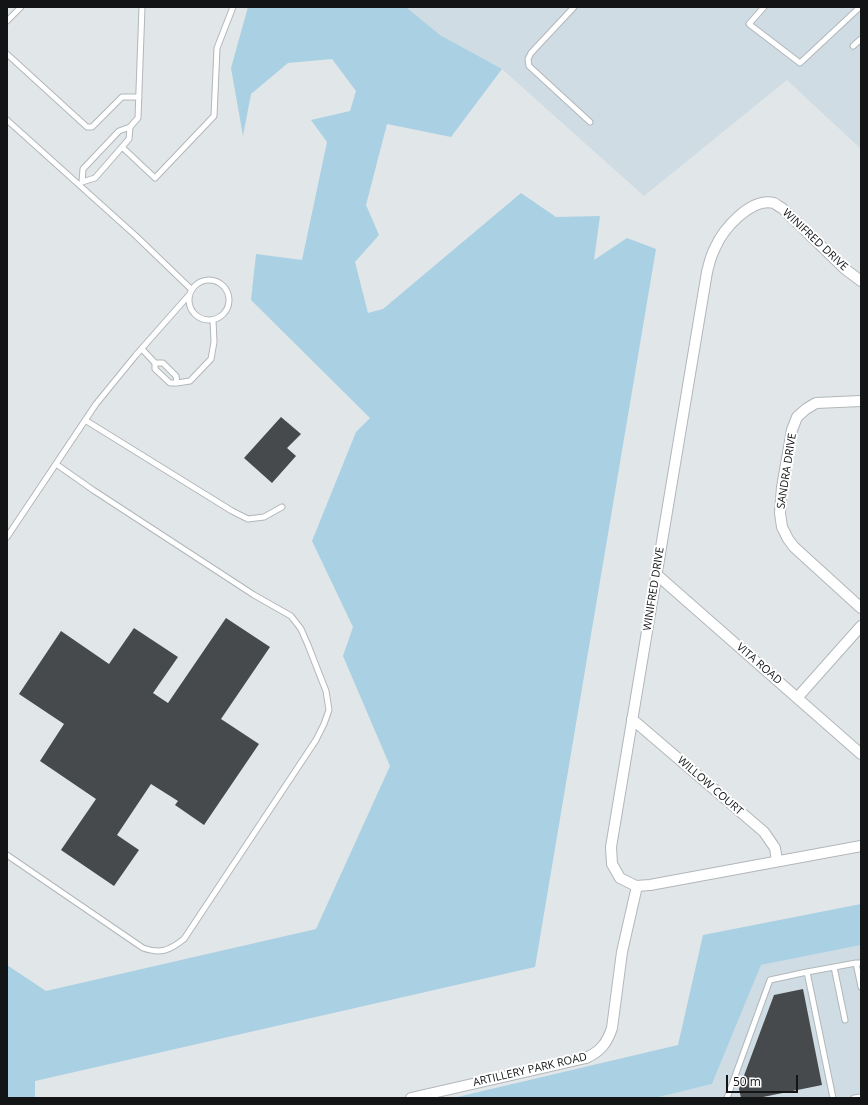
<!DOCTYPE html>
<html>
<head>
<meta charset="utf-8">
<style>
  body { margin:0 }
  #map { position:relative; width:868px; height:1105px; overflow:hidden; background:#e1e6e9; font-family:"Open Sans",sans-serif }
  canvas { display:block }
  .frame { position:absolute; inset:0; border:8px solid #121415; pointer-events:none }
  .scale { position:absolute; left:726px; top:1075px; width:72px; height:18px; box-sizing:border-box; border:2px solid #121415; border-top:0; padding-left:5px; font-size:12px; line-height:14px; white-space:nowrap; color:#121415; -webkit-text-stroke:3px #fff; paint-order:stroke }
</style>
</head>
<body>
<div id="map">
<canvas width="868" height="1105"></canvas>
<div class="frame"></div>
<div class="scale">50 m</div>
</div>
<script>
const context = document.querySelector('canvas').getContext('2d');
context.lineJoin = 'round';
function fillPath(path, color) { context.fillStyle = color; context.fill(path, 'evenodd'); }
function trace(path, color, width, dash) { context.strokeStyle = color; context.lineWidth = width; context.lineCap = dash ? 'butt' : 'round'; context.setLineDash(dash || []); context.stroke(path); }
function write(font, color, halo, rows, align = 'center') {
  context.font = font + ' "Open Sans",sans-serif'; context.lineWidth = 4; context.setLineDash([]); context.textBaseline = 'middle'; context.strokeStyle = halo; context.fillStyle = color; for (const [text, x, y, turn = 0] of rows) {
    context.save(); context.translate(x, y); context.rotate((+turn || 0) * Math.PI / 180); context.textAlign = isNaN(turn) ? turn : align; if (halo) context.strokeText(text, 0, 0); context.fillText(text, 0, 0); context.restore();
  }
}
const built = new Path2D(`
  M 406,7 L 861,7 L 861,149 L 787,80 L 644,196 L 502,69 L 440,35 Z
  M 861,945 L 861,1098 L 655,1098 L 712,1084 L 761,965 Z`);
const green = new Path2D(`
  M 248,7 L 406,7 L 440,35 L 502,69 L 451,137 L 387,124 L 366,205 L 379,235 L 355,262 L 368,313 L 383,309 L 521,193 L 556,217 L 600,216 L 594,260 L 627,238 L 656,249 L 535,967 L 35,1081 L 35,1098 L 7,1098 L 7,965 L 46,991 L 316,929 L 390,766 L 343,656 L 353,627 L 312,541 L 356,432 L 370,418 L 251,300 L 256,254 L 302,260 L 327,142 L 311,120 L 350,111 L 356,91 L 332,59 L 288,63 L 251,94 L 243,136 L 231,68 Z
  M 861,904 L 861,945 L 761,965 L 712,1084 L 655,1098 L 453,1098 L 678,1045 L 703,935 Z`);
const building = new Path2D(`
  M 281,417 L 301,434 L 287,448 L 296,456 L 272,483 L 244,458 Z
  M 226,618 L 270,647 L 221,719 L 259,744 L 204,825 L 175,805 L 178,801 L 151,784 L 117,835 L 139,850 L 114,886 L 61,850 L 96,799 L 40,761 L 64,724 L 19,694 L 61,631 L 109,664 L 134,628 L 178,657 L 153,693 L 168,703 Z
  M 803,989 L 822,1085 L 758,1098 L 741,1098 L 739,1089 L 774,995 Z`);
const lane = new Path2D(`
  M 574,7 L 531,53 L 528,59 L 529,66 L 590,122
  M 764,7 L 749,24 L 800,63 L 860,7
  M 7,21 L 21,7
  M 853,46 L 861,39
  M 7,54 L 87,127 L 92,127 L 122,97 L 139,97
  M 7,120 L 136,236 L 191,289
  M 130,127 L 129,139 L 95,178 L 82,182 L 83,169 L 119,131 Z
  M 130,127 L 138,118 L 142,7
  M 122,147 L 155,178 L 214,116 L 217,48 L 233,7
  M189 300a20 20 0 1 1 40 0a20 20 0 1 1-40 0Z
  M 142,349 L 155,363 L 155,369 L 170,383 L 177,383 L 176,376 L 163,363 L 155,363
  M 177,383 L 190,381 L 211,359 L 214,342 L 213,320
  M 85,420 L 232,511 L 248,519 L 264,517 L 282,507
  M 7,537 L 96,404 L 136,355 L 189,295
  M 7,855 L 143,948 C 160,954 169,951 184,939 L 316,740 L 324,724 L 329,710 L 326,691 L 308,645 L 301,629 L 291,616 L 254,595 L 93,490 L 56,464
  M 861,963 L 856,963 L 861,987
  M 834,967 L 845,1020
  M 807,972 L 833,1098
  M 727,1098 L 770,980 L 807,972 L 856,963
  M 854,1098 L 861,1097`);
const street = new Path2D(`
  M 861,281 L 845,269 L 782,208 C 779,207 776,204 774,203 C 751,197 723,229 715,248 C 711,255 709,264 707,272 L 611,847 L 612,864 L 620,878 L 636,886 L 650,885 L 861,846
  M 861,401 L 816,403 L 806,409 L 797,417 L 792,430 L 782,487 L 780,513 L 782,527 L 788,539 L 794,547 L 861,608
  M 656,574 L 861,754
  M 797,698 L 861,626
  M 632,719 L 764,832 L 775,848 L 777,861
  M 411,1098 L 586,1058 C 601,1051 607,1043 612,1028 L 622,952 L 637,886`);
const streetNames = [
  ["WINIFRED DRIVE",815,240,43],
  ["SANDRA DRIVE",787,471,-81],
  ["WINIFRED DRIVE",654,589,-81],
  ["VITA ROAD",759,664,41],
  ["WILLOW COURT",710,786,41],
  ["ARTILLERY PARK ROAD",530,1070,-13]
];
fillPath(built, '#cfdce3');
fillPath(green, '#aad0e3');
fillPath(building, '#464a4c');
trace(lane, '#b2b7ba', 7);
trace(street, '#b2b7ba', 12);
trace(lane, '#fff', 5);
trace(street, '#fff', 10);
write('11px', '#121415', '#fff', streetNames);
</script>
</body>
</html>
